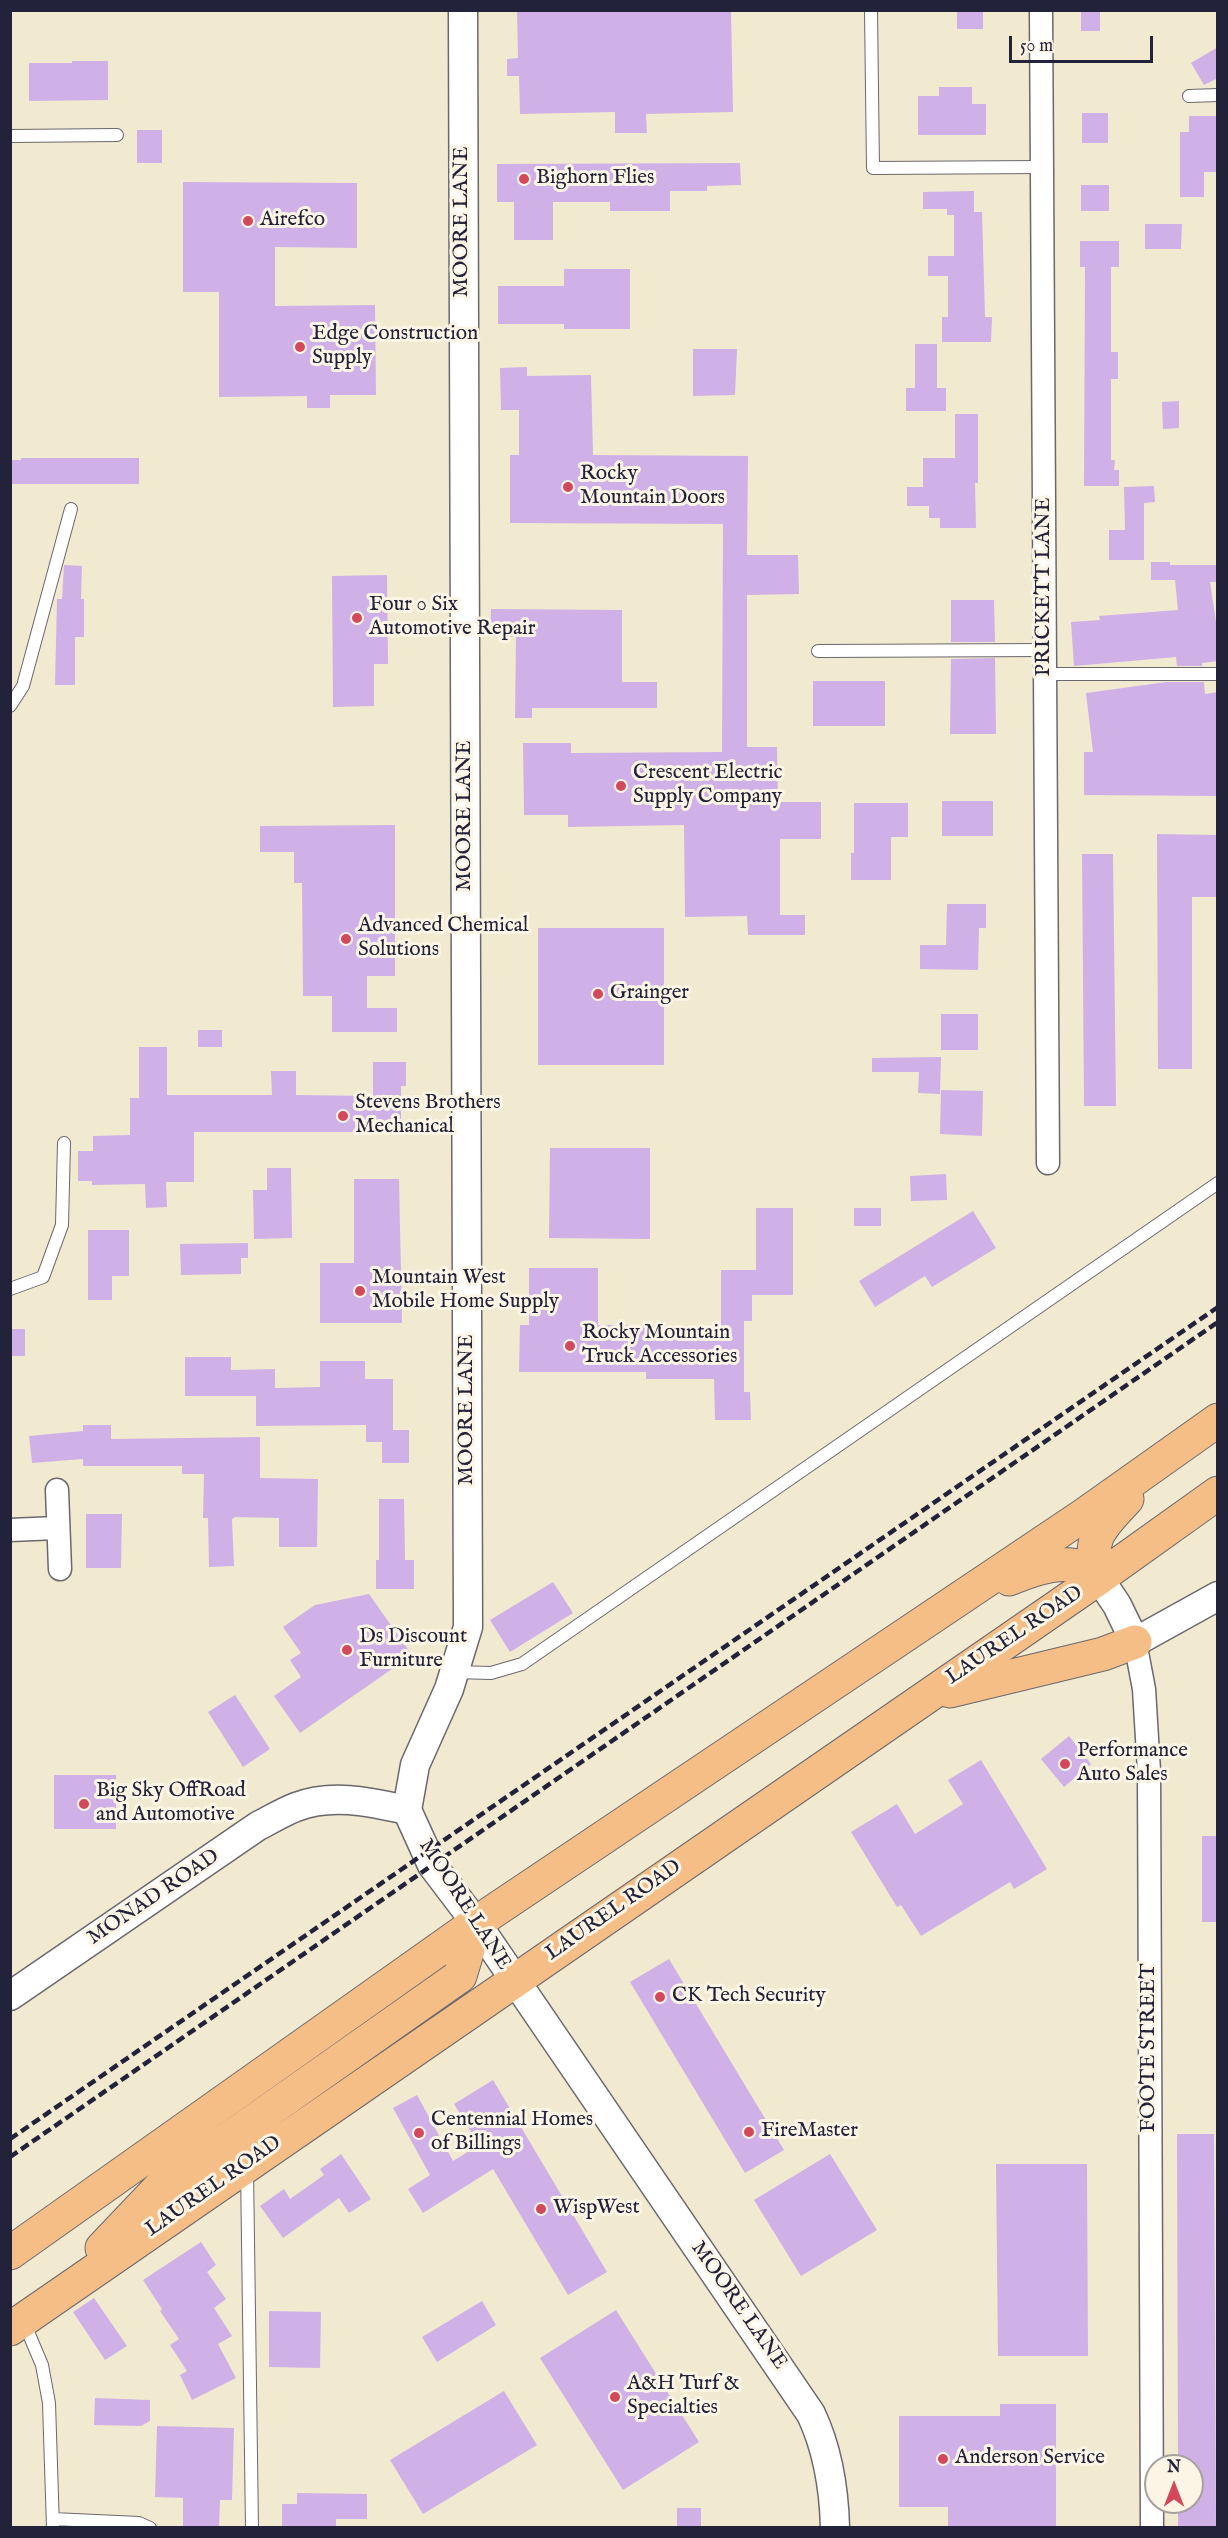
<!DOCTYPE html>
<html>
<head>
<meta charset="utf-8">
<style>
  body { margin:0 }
  #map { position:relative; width:1228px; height:2538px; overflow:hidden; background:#f1ead0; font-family:"IM FELL English",serif }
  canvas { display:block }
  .frame { position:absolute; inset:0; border:12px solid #22223b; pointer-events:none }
  .north { position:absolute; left:1144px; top:2454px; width:60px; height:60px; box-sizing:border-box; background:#fcf5e5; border:2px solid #a5a1a1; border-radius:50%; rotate:0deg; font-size:16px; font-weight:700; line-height:24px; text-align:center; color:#22223b }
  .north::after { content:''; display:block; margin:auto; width:21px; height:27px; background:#d1495b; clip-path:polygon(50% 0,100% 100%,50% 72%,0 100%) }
  .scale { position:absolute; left:1009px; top:36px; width:144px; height:27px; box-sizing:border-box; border:3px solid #22223b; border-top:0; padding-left:8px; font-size:18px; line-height:21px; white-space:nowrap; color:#22223b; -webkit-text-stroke:4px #fcf5e5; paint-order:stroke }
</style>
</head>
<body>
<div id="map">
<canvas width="1228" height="2538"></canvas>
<div class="frame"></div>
<div class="north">N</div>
<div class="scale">50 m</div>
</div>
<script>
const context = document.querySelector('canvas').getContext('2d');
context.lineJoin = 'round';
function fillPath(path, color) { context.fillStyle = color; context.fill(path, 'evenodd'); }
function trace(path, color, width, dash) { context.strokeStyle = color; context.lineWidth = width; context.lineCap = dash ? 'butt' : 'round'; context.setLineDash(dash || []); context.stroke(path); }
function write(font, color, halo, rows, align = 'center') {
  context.font = font + ' "IM FELL English",serif'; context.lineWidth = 6; context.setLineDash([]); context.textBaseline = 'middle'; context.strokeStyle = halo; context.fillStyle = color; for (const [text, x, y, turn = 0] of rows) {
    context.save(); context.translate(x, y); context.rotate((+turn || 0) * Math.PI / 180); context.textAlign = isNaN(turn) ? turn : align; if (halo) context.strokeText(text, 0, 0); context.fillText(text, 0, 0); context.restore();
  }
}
const building = new Path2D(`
  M 517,10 L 731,10 L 733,112 L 646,114 L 647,133 L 615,133 L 615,112 L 520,114 L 519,76 L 507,76 L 507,59 L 518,58 Z
  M 957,10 L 983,10 L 983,29 L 957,29 Z
  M 1081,10 L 1100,10 L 1100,31 L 1081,31 Z
  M 1218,47 L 1218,78 L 1204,85 L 1191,63 Z
  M 72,61 L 108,61 L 108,100 L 29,101 L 29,63 L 72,63 Z
  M 939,87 L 972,87 L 972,104 L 986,104 L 986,135 L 918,135 L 918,96 L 939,96 Z
  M 1082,113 L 1108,113 L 1108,143 L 1082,143 Z
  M 1189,116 L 1218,116 L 1218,172 L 1204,172 L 1204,197 L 1180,197 L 1180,132 L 1189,132 Z
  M 137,130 L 162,130 L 162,163 L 137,163 Z
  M 740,163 L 741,185 L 707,186 L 707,191 L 670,191 L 670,211 L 610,211 L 610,202 L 553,202 L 553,240 L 514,240 L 514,202 L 497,202 L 497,164 Z
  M 183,182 L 357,183 L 357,248 L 275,247 L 275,306 L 375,305 L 376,395 L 330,395 L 330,408 L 307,408 L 307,396 L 219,397 L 219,292 L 183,292 Z
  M 1081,185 L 1109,185 L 1109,211 L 1081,211 Z
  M 974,191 L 974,212 L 982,212 L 985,317 L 992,317 L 991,342 L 942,342 L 942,317 L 948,317 L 948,276 L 928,276 L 928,256 L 954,256 L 954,215 L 947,215 L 947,209 L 923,209 L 923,192 Z
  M 1145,224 L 1182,224 L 1181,249 L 1145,249 Z
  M 1080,241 L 1119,241 L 1119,267 L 1111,267 L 1111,352 L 1118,352 L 1118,379 L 1111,379 L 1111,460 L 1115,460 L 1114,470 L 1119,470 L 1119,486 L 1084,486 L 1085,267 L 1080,267 Z
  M 564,269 L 630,269 L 630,329 L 564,329 L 564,324 L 498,324 L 498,286 L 564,286 Z
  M 915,344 L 937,344 L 937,388 L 946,388 L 946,411 L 906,411 L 906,388 L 915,388 Z
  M 693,349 L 737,349 L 735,395 L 693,396 Z
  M 527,367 L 527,376 L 591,375 L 593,455 L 748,456 L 747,555 L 798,555 L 799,594 L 747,595 L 747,747 L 777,747 L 778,802 L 821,802 L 821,839 L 780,839 L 780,915 L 805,915 L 805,935 L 748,935 L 747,916 L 685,917 L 684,825 L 568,827 L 568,815 L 524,815 L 523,743 L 571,743 L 571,753 L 722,752 L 723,524 L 510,523 L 510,455 L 519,455 L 519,410 L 501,410 L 500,368 Z
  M 1179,401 L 1179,428 L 1163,429 L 1162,402 Z
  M 955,414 L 978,414 L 978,483 L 975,483 L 976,528 L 940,528 L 940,518 L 929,518 L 929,506 L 907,506 L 907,487 L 923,487 L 923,458 L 955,458 Z
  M 21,458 L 139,458 L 139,484 L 10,484 L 10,460 L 21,460 Z
  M 1154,486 L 1155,502 L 1144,503 L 1144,560 L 1109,560 L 1109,530 L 1125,530 L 1124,487 Z
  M 1151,562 L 1170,562 L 1170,565 L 1218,565 L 1218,582 L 1210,582 L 1218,635 L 1218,661 L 1202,663 L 1202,666 L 1177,666 L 1176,657 L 1074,666 L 1071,622 L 1100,620 L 1099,616 L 1178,610 L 1175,580 L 1151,580 Z
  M 64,565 L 82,566 L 81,599 L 84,599 L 84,637 L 75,637 L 75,685 L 55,685 L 57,599 L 62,599 Z
  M 387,575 L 388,664 L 374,664 L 374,706 L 333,707 L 332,576 Z
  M 951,600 L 994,600 L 995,642 L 951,642 Z
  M 491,609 L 622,610 L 622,682 L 657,682 L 657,708 L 532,708 L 532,718 L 515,718 L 516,637 L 490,637 Z
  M 995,658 L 996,734 L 950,734 L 951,659 Z
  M 813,681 L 885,681 L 885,726 L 813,726 Z
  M 1167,682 L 1204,682 L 1205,694 L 1218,692 L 1218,796 L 1084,795 L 1084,752 L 1093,752 L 1086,693 Z
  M 942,801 L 993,801 L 993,836 L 942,836 Z
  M 854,803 L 908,803 L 908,837 L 891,837 L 891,880 L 851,880 L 851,853 L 854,853 Z
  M 395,825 L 395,976 L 367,976 L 367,1008 L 397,1008 L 397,1032 L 332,1032 L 332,996 L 303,996 L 302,883 L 294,883 L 294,852 L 260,852 L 260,826 Z
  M 1157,834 L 1218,835 L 1218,897 L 1192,897 L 1192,1069 L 1158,1069 Z
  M 1082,854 L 1113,854 L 1116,1106 L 1084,1106 Z
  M 947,904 L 986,904 L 986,928 L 979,928 L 978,970 L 920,969 L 920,945 L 946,945 Z
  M 538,928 L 664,928 L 664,1065 L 538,1065 Z
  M 941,1014 L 978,1014 L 978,1050 L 941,1050 Z
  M 198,1030 L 222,1030 L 222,1047 L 198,1047 Z
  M 139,1047 L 167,1047 L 167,1095 L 272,1095 L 271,1071 L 296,1071 L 296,1095 L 373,1096 L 373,1062 L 406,1062 L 406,1086 L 401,1086 L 401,1132 L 194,1132 L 194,1182 L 166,1182 L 167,1207 L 146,1208 L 145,1184 L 92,1185 L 92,1181 L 78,1181 L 78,1151 L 93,1151 L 93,1136 L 130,1135 L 130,1098 L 139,1098 Z
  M 941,1057 L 940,1094 L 918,1093 L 919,1072 L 872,1072 L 872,1058 Z
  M 941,1090 L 983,1091 L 982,1136 L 940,1134 Z
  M 550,1148 L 650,1148 L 650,1239 L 549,1238 Z
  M 267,1168 L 291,1168 L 292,1238 L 254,1239 L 253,1190 L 267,1190 Z
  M 946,1174 L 947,1200 L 911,1201 L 910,1176 Z
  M 354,1179 L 399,1179 L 402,1323 L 320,1323 L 320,1263 L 354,1263 Z
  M 756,1208 L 793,1208 L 793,1295 L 752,1295 L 752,1321 L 744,1321 L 744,1392 L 750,1392 L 751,1420 L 715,1420 L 714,1379 L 646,1379 L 646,1372 L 519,1372 L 520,1325 L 529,1325 L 529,1268 L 598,1268 L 598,1325 L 721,1326 L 721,1270 L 756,1270 Z
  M 854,1208 L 881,1208 L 881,1226 L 854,1226 Z
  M 973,1211 L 996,1248 L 932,1287 L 925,1276 L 875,1307 L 859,1281 Z
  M 88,1230 L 129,1230 L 129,1276 L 112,1276 L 112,1300 L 88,1300 Z
  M 248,1243 L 248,1258 L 241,1258 L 241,1274 L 181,1275 L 180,1244 Z
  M 10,1329 L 25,1329 L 25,1356 L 10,1356 Z
  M 185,1357 L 231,1357 L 231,1370 L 275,1369 L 275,1388 L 320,1387 L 320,1361 L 365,1361 L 365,1379 L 393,1379 L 393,1430 L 409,1430 L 409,1463 L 382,1463 L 382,1442 L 366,1442 L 366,1425 L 256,1426 L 256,1396 L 185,1396 Z
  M 83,1425 L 111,1425 L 111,1439 L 260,1437 L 260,1478 L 318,1479 L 317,1547 L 279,1547 L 279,1518 L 235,1517 L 232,1519 L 234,1566 L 209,1567 L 208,1518 L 203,1518 L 204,1474 L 182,1474 L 182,1466 L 83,1466 L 83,1459 L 32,1463 L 29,1436 L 83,1431 Z
  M 379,1499 L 404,1499 L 405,1560 L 414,1560 L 414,1589 L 376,1589 L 376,1560 L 379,1560 Z
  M 86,1514 L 122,1514 L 121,1568 L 86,1568 Z
  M 553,1582 L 573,1613 L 510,1652 L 490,1620 Z
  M 369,1594 L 412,1655 L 300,1733 L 274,1696 L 301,1677 L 290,1660 L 301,1653 L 283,1627 L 315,1605 Z
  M 235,1695 L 270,1749 L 243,1767 L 208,1712 Z
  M 1069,1736 L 1091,1764 L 1064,1787 L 1041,1759 Z
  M 981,1760 L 1047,1869 L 1014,1889 L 1010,1882 L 921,1936 L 901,1905 L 897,1907 L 851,1832 L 897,1804 L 915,1834 L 963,1804 L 948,1780 Z
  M 54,1775 L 116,1775 L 116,1829 L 54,1829 Z
  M 1202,1836 L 1218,1836 L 1218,1922 L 1202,1922 Z
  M 669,1959 L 784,2150 L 745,2173 L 630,1982 Z
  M 493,2080 L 607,2272 L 568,2295 L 493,2169 L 423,2213 L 408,2189 L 430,2175 L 393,2108 L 417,2095 L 453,2161 L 479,2145 L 454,2104 Z
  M 1177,2134 L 1214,2134 L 1216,2528 L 1178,2528 L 1178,2502 L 1192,2502 L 1192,2466 L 1178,2466 Z
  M 341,2154 L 371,2199 L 349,2213 L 339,2198 L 283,2238 L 260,2206 L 284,2189 L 290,2199 L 324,2175 L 320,2169 Z
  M 830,2154 L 877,2230 L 801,2276 L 754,2200 Z
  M 996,2164 L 1087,2164 L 1088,2356 L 998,2356 Z
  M 201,2242 L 216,2265 L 207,2272 L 226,2299 L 214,2308 L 232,2336 L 218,2344 L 236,2378 L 192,2400 L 180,2375 L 187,2371 L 170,2345 L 179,2339 L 160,2311 L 162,2309 L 143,2280 Z
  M 94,2298 L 127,2346 L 105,2360 L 73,2312 Z
  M 482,2301 L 496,2325 L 437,2362 L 422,2337 Z
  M 616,2310 L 699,2442 L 623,2490 L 540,2358 Z
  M 269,2311 L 321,2312 L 320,2368 L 269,2367 Z
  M 504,2391 L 537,2445 L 423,2514 L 390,2460 Z
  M 95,2398 L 150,2400 L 150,2421 L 141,2426 L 94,2425 Z
  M 1000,2404 L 1056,2404 L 1056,2528 L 948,2528 L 948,2507 L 899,2507 L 899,2416 L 1000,2416 Z
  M 157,2426 L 234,2428 L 232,2500 L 220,2500 L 219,2528 L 183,2528 L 183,2498 L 155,2497 Z
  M 297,2493 L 367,2494 L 367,2519 L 336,2519 L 336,2528 L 282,2528 L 282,2504 L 297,2504 Z
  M 677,2508 L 701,2508 L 701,2528 L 677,2528 Z`);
const service = new Path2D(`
  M 871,10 L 873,168 L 1042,167
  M 1189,96 L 1218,95
  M 10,136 L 117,135
  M 818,651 L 1045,650
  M 1046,674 L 1218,674
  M 10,706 L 23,686 L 71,509
  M 10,1289 L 43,1277 L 62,1225 L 64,1143
  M 454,1672 L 491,1673 L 522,1664 L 1218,1183
  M 247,2169 L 252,2528
  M 23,2320 L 42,2365 L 49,2403 L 53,2528
  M 53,2519 L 139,2523 L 150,2528`);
const minor = new Path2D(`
  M 1041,10 L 1048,1163
  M 57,1490 L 60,1569
  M 10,1530 L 57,1528
  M 1135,1642 L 1144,1689 L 1149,1771 L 1152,2528`);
const tertiary = new Path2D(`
  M 463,10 L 468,1627 L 449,1689 L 415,1765 L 407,1810 L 432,1865 L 476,1923 L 811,2414 C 828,2450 834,2487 835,2528
  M 1099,1578 L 1117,1605 L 1135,1642 L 1218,1596
  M 10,1996 L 258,1826 C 270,1820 283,1812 296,1807 C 332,1793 370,1802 407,1810`);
const primary = new Path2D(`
  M 1099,1578 C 1085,1539 1102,1526 1127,1499
  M 1009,1579 C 1038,1567 1074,1554 1099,1578
  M 950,1691 L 1103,1654 L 1135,1642
  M 102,2248 L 160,2187 L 460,1976 L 476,1923
  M 10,2253 L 476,1923 L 1084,1515 L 1218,1420
  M 10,2329 L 1099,1578 L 1218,1493`);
const rail = new Path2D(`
  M 10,2139 L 1218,1307
  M 10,2157 L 1218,1322`);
const markers = [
  [524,179,6,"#d1495b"],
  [248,221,6,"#d1495b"],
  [300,347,6,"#d1495b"],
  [568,487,6,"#d1495b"],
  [357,618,6,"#d1495b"],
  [621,786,6,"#d1495b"],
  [346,939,6,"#d1495b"],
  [598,994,6,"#d1495b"],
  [343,1116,6,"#d1495b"],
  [360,1291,6,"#d1495b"],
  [570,1346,6,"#d1495b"],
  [347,1650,6,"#d1495b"],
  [1065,1764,6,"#d1495b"],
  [84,1804,6,"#d1495b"],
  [660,1997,6,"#d1495b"],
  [749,2132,6,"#d1495b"],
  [419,2133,6,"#d1495b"],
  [541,2209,6,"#d1495b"],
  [615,2397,6,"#d1495b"],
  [943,2459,6,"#d1495b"]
];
const poiNames = [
  ["Bighorn Flies",536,179],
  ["Airefco",260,221],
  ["Edge Construction",312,335],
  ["Supply",312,359],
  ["Rocky",580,475],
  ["Mountain Doors",580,499],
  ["Four 0 Six",369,606],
  ["Automotive Repair",369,630],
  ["Crescent Electric",633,774],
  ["Supply Company",633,798],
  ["Advanced Chemical",358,927],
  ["Solutions",358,951],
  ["Grainger",610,994],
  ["Stevens Brothers",355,1104],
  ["Mechanical",355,1128],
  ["Mountain West",372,1279],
  ["Mobile Home Supply",372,1303],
  ["Rocky Mountain",582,1334],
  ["Truck Accessories",582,1358],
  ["Ds Discount",359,1638],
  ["Furniture",359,1662],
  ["Performance",1077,1752],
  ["Auto Sales",1077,1776],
  ["Big Sky OffRoad",96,1792],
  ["and Automotive",96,1816],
  ["CK Tech Security",672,1997],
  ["Centennial Homes",431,2121],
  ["of Billings",431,2145],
  ["FireMaster",761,2132],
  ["WispWest",553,2209],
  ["A&H Turf &",627,2385],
  ["Specialties",627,2409],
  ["Anderson Service",955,2459]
];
const streetNames = [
  ["MOORE LANE",463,222,-90],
  ["PRICKETT LANE",1045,587,-90],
  ["MOORE LANE",466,816,-90],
  ["MOORE LANE",468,1410,-90],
  ["LAUREL ROAD",1015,1636,-34],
  ["MONAD ROAD",154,1898,-34],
  ["MOORE LANE",464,1905,57],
  ["LAUREL ROAD",614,1911,-35],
  ["FOOTE STREET",1150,2048,-90],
  ["LAUREL ROAD",214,2187,-35],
  ["MOORE LANE",738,2306,55]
];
fillPath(building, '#cfb1e7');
trace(service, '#6a686f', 14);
trace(minor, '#6a686f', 25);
trace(tertiary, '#6a686f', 31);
trace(primary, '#6a686f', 35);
trace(service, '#fff', 12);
trace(minor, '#fff', 22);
trace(tertiary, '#fff', 28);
trace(primary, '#f6be87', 33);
trace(rail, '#22223b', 4.5, [9, 4.5]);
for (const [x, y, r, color] of markers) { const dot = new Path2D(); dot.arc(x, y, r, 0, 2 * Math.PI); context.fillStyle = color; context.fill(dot); trace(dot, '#fcf5e5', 2); }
write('21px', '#22223b', '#fcf5e5', poiNames, 'left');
write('21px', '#22223b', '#fcf5e5', streetNames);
</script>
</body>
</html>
